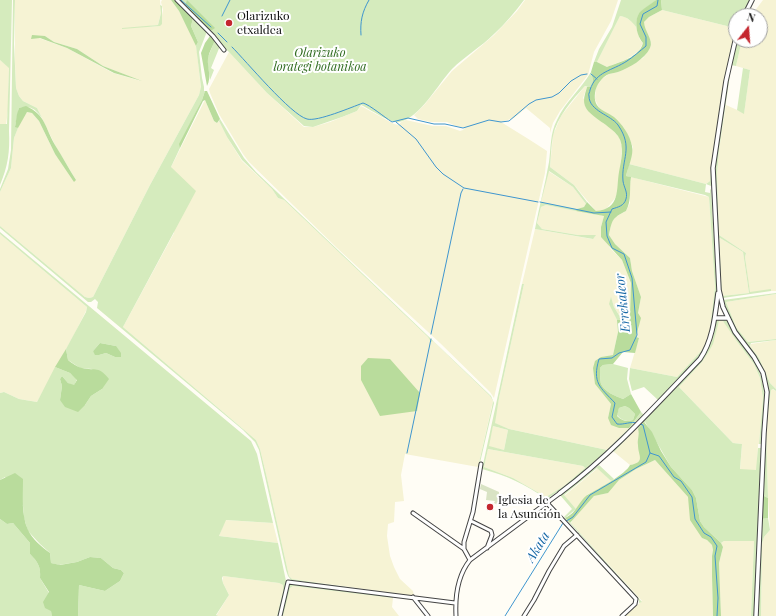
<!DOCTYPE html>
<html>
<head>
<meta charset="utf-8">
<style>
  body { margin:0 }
  #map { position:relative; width:776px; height:616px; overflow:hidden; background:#fffdf5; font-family:"Playfair Display",serif }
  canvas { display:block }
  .north { position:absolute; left:728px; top:8px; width:40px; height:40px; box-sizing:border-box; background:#fff; border:1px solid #a0a0a0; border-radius:50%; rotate:17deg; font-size:11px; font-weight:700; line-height:16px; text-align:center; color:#111 }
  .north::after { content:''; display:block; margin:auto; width:14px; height:18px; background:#c4262e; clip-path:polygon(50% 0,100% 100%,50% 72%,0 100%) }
</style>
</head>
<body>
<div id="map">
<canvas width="776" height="616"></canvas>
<div class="north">N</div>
</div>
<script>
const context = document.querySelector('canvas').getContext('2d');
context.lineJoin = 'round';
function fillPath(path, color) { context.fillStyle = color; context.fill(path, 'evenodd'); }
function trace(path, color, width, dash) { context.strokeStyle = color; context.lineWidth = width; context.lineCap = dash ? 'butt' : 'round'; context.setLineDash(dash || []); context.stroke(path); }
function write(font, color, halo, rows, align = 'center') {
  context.font = font + ' "Playfair Display",serif'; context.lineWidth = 4; context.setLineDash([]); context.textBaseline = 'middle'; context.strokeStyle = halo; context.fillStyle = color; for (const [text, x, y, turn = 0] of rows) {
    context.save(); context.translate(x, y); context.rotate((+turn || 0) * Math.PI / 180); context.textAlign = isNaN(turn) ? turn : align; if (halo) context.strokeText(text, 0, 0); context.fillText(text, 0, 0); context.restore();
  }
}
const farmland = new Path2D(`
  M 15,0 L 160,0 L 161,13 L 158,25 L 142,27 L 160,26 L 163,10 L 161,2 L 162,0 L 171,0 L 179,11 L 196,44 L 201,88 L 199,95 L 150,185 L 93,297 L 89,298 L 85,297 L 0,226 L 0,192 L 11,168 L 14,138 L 21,120 L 27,112 L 32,113 L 39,121 L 55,154 L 76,180 L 55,145 L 37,108 L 23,101 L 19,96 L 16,88 L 15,63 ZM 45,36 L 54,42 L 77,49 L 103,66 L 141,81 L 113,73 L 67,48 L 39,38 Z
  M 525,0 L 618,0 L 611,21 L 594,52 L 588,75 L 560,111 L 553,123 L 550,133 L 550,128 L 526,108 L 514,118 L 501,122 L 530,140 L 547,151 L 545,173 L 494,398 L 490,392 L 440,343 L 337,248 L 249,162 L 243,154 L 219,114 L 210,93 L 209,89 L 229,52 L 267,93 L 304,127 L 313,127 L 330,122 L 357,111 L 361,106 L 394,124 L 399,125 L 401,122 L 406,120 L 433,126 L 446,126 L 460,131 L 463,130 L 465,128 L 456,126 L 447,122 L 431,122 L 418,119 L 414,115 L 425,104 L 452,71 L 494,35 L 517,11 Z
  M 763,0 L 776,0 L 776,291 L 771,291 L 771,290 L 751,293 L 750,292 L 748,281 L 745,257 L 746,253 L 719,235 L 717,174 L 719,150 L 726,105 L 744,113 L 750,70 L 736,66 L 742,40 L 760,40 L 760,16 L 751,16 Z
  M 662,10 L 735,28 L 722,91 L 711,167 L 710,181 L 706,184 L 629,164 L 633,147 L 624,128 L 614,118 L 599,108 L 595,99 L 596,87 L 602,79 L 609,74 L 618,72 L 643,58 L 650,48 L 651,42 L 644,27 L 644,22 L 649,17 Z
  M 620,16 L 625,17 L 634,23 L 636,27 L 640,40 L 643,43 L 638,52 L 625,60 L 607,67 L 597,62 Z
  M 0,60 L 9,67 L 8,110 L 6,125 L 0,124 Z
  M 585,86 L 587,87 L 583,98 L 619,137 L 622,146 L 619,187 L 616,197 L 607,208 L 601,211 L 596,211 L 574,185 L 550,167 L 553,135 L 561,116 Z
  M 205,100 L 214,121 L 217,123 L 219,121 L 227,137 L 242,161 L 272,189 L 278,198 L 284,200 L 428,337 L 431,341 L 433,341 L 490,396 L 493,401 L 478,467 L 405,454 L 401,475 L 404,501 L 395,502 L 394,522 L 388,524 L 387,536 L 390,556 L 394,567 L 400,579 L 413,591 L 414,596 L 292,579 L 289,576 L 267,478 L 260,449 L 256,440 L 123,327 L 174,233 L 171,167 Z
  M 548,171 L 573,187 L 586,204 L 584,207 L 577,209 L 541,202 Z
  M 631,177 L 709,197 L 715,287 L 710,329 L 707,340 L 703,349 L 677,377 L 630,368 L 639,338 L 636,337 L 639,327 L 638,313 L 641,297 L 632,271 L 630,258 L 615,244 L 609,235 L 611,223 L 615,217 L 626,211 L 630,203 L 630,185 Z
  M 546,205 L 604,216 L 601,227 L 610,248 L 622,260 L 631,283 L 630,316 L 627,320 L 622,320 L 614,307 L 611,298 L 610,304 L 617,320 L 618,332 L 613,355 L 601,357 L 595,384 L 611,404 L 608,418 L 619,428 L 629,428 L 607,450 L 509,429 L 494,423 L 499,398 L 524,284 L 522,284 L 535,229 L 592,239 L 595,236 L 578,235 L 542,229 L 537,223 L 541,207 Z
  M 0,234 L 87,307 L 86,311 L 74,335 L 37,402 L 19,399 L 4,392 L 0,393 Z
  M 720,238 L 743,252 L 749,293 L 722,296 L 719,239 Z
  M 776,294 L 776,339 L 748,342 L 736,327 L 726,302 Z
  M 719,321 L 723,321 L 726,324 L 738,343 L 754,364 L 760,378 L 763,398 L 759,444 L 758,444 L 757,470 L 740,470 L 742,444 L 733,443 L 679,387 L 702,362 L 708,353 Z
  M 776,340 L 776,389 L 770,383 L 759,358 L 750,346 L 751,344 Z
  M 772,389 L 776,391 L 776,616 L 761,616 L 762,544 L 764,537 L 770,530 L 768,498 L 766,426 L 771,390 Z
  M 493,426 L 508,430 L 504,450 L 488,447 Z
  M 637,428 L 640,433 L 638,446 L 641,458 L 640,461 L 636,464 L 630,465 L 614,452 Z
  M 488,449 L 583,466 L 585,468 L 564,486 L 546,497 L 513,478 L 484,467 Z
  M 655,460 L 688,497 L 702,538 L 707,540 L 712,545 L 713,550 L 712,556 L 712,576 L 713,616 L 625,616 L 642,601 L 571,523 L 574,518 L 594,496 L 607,493 L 619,480 L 636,469 Z
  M 598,468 L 611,481 L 596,491 L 588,494 L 576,509 L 564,496 Z
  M 225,520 L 273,523 L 278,543 L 219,536 Z
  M 724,541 L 754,541 L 751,616 L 721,616 L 719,563 L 723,547 L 721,543 Z
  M 223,576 L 279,583 L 283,585 L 283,591 L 277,616 L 216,616 L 229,595 L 223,583 Z
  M 293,586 L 393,598 L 392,607 L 399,616 L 283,616 L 288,592 L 290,588 Z`);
const green = new Path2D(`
  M 0,0 L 12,0 L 9,131 C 10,152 8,166 0,185 L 0,124 L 7,124 L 9,68 L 0,60 Z
  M 13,0 L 15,0 L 14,44 L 16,88 L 19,96 L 23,101 L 37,108 L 42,118 C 35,109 31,105 19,108 L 15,126 L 18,128 L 14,138 L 11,168 L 0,192 L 0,189 L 8,169 L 11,150 Z
  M 175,0 L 524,0 C 515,12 505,24 494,34 C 481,47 465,56 452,69 C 438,84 420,118 399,122 C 391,124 370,109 361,105 L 357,111 L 342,117 L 313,127 L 304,126 L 267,93 L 228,51 L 220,46 L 211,68 L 214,70 L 210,80 L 208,67 L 208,57 L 215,40 L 206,32 L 206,34 L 199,52 L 202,78 L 204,87 L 204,91 L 205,91 L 202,100 L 180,144 L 180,148 L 171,167 L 196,191 L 123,327 L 256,440 L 260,449 L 267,478 L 289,576 L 292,579 L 393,594 L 291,580 L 288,576 L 286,570 L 259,450 L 255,442 L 243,430 L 97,308 L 98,302 L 95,299 L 91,302 L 88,302 L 0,228 L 0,226 L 85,297 L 89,298 L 93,297 L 150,185 L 199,95 L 201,87 L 196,46 L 198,42 L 191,26 L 193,18 Z
  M 621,0 L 656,0 C 644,11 637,9 636,27 C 632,21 627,17 620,16 L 597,62 L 594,62 L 599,49 L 612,27 Z
  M 661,0 L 751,0 L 743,16 L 736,16 L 736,33 L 724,82 L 712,168 L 711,186 L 706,184 L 705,192 L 710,193 L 710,190 L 711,189 L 717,290 L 709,338 L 705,348 L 694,363 L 658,400 L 644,387 L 632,391 L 629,379 L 630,368 L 677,377 L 703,349 L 707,340 L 710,329 L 715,287 L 709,197 L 705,195 L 626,176 L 629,164 L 706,184 L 710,181 L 711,167 L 722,91 L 735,28 L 662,10 Z
  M 160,5 L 162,6 L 162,24 L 160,26 L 122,29 L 122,28 L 158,25 L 161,13 Z
  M 737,40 L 742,40 L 736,66 L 731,65 Z
  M 743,68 L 750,70 L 744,114 L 737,110 Z
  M 591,72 L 593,80 L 591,88 L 585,86 C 572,100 557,117 553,136 C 551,146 551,157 550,167 L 574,185 L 587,202 L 586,204 L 573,187 L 549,171 L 541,202 L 577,209 L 576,211 L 546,205 L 541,207 L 537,223 L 542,229 L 578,235 L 596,235 L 593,239 L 535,229 C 539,207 545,185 549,162 C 551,148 550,133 557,120 C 565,102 581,89 591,72 Z
  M 729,75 L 730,75 L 719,150 L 717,174 L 719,235 L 746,253 L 745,257 L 750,292 L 771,289 L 771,291 L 723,298 L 720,292 L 715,175 L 716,155 ZM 720,238 L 743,252 L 749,293 L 722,296 L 719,239 Z
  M 220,119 L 244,158 L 256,172 L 491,396 L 494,403 L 479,467 L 478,467 L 492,407 L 493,401 L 490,396 L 433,341 L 431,342 L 428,337 L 284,200 L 278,198 L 272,189 L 242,160 L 227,137 L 219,121 Z
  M 0,232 L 251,441 L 257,454 L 273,523 L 226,520 L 219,536 L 278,543 L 286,581 L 279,616 L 277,616 L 283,591 L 283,585 L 279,583 L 223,576 L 222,578 L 223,583 L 229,595 L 216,615 L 218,616 L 78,616 L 79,585 L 105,591 L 120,581 L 124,573 L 121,570 L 113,568 L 101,558 L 90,557 L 77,562 L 59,565 L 51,563 L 50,553 L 40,544 L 28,531 L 24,518 L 23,506 L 5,477 L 0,480 L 0,393 L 4,392 L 19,399 L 37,402 L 55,367 L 70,373 L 77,379 L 74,386 L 68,383 L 62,376 L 60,379 L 62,386 L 60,400 L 85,405 L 91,396 L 102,389 L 92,369 L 80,368 L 68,360 L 66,349 L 86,312 L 87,307 L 0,234 ZM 100,343 L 116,346 L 115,357 L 106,353 L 99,355 L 93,351 Z
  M 522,284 L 524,284 L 499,398 L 495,423 L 509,429 L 607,450 L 629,428 L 641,412 L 644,415 C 615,447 582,475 547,499 C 524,484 508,476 482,469 ZM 493,426 L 508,430 L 504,450 L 489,446 ZM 488,449 L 583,466 L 585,468 L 564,486 L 546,497 L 513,478 L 484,467 Z
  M 776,293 L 776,294 L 726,302 L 736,327 L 748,342 L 776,339 L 776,340 L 751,343 L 750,346 L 759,358 L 770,383 L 776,389 L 776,391 L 773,389 L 771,390 L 766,426 L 768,498 L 762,495 L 766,416 L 769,397 L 768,388 L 762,369 L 738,335 L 727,313 L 723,300 Z
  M 611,297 L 614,307 L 622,320 L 617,320 L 609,304 Z
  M 719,319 L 727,320 C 734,335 744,345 753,359 C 770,387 764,413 761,444 L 759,444 L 763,398 L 760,378 L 754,364 L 738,343 L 723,321 L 719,321 L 713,344 L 708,353 L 702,362 L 679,387 L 733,443 L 742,444 L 740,469 L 756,470 L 758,448 L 761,448 L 754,616 L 751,616 L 754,541 L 724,541 L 721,543 L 704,527 L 700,521 L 696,498 L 692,490 L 671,467 L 645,422 L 638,429 L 637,428 L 614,452 L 613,451 L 704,356 L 712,340 L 715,320 Z
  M 613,364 L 628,368 L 627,379 L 631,394 L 623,399 C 615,396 605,392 601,384 C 600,380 600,372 600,368 L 603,365 Z
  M 625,406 L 629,408 L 635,414 L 633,420 C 627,422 622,421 617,415 L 619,408 Z
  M 599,465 L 614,479 L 611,481 L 597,468 L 564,495 L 576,509 L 565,518 L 564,517 L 572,509 L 560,495 Z
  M 768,518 L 770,530 L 764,537 L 762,544 L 761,616 L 757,616 L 762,519 Z
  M 0,519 L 7,524 L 13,523 L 30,543 L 30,554 C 38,562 41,567 40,578 L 49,593 L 52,616 L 0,616 Z
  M 570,523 L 571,523 L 642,602 L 639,603 L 639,600 Z
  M 291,584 L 393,596 L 393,598 L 293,586 L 290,588 L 283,616 L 281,616 L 289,585 Z`);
const forest = new Path2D(`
  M 171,0 L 175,0 L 193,18 L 191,26 L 198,42 L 196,46 L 179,11 Z
  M 187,0 L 215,28 L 212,30 L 209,30 L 185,6 Z
  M 656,0 L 661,0 L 662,10 L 649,17 L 644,22 C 644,31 654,40 650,48 C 645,59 629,68 618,72 C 616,73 612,73 609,74 C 602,77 596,85 595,93 C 593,109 604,110 614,117 C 622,124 630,135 632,146 C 634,155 628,167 626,176 L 631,177 C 629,189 632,200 626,211 C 612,218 612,220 609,235 L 615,244 L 630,258 L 632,271 L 641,297 L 638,313 L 641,318 L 636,337 L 639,338 L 635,353 L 623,352 L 613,364 L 603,365 L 600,368 C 600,373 600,380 601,384 C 605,392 615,396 623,399 L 631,394 L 641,412 L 629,428 L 619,428 L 611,425 L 608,418 L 611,404 L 595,384 L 593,368 L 595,361 L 601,357 L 613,355 L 618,332 L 617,320 L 626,320 L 630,316 L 631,283 L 622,260 L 601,237 L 601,227 L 604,216 L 576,211 L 577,209 L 584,207 L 587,202 L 596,211 C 621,209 616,189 619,172 C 621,161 625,146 618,136 C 611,126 591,117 586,108 C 582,101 585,94 587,87 L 591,87 L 593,80 L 591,72 L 594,62 L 597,62 L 607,67 C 619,62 639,58 643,43 C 637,36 633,21 640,12 C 644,8 651,4 656,0 ZM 625,406 L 629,408 L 635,414 L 633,420 C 627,422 622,421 617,416 L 619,408 Z
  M 32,35 L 45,36 L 54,42 L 77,49 L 103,66 L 142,81 L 114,73 L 67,48 L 40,38 L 31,39 Z
  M 210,36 L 215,40 C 213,46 209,52 208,58 C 207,69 212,76 207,86 L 201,53 L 205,43 Z
  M 205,91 L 207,91 L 220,119 L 217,123 L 214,121 L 205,100 L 203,101 L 180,148 L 179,144 L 202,100 Z
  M 26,106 C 46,115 45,128 55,145 C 62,156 69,169 76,180 L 74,182 L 55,154 L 39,121 L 32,113 L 27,112 L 18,128 L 15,127 L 17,114 L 19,108 Z
  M 100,343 L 116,346 L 121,353 L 121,357 L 115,357 L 106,353 L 99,355 L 95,355 L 93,351 Z
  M 66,349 L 68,360 C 72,363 77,367 82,368 C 96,371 99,366 109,379 L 102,389 L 91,396 L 85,405 L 78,412 L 65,407 L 60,400 L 62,386 L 60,379 L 62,376 L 68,383 L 74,385 L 77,380 L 70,373 L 55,367 Z
  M 368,358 L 390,359 L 420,393 L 417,411 L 380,416 L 361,380 L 361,366 Z
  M 644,422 L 652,432 L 661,451 L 671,467 L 692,490 L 696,498 L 700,521 L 704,527 L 721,543 L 723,547 L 719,563 L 721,616 L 713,616 L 712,576 L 712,556 L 713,550 L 712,545 L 707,540 L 702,538 L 690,520 L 688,497 L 655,460 L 636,469 L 619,480 L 608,493 L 594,496 L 570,523 L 565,518 C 569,516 572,514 575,510 C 579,505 583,497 589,494 C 598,489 626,474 630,465 C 646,462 638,456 638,445 C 637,439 640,435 638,429 Z
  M 15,473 L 23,479 C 23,496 21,514 28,530 C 32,539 42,547 50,553 L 51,563 L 60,565 L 77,562 L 90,557 L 101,558 L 113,568 L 121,570 L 124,573 L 120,581 L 105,591 L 79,585 L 78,616 L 52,616 L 51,611 L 45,608 L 43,602 L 49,592 L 40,578 C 41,567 38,562 30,554 L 30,543 L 13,523 L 7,524 L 0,519 L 0,480 Z
  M 762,495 L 768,498 L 768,518 L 762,519 Z`);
const cemetery = new Path2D(`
  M 481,484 L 499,492 L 498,505 L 494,503 L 495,501 L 486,500 L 487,492 L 480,489 Z`);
const stream = new Path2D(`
  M 181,0 L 211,27
  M 222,16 L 230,0
  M 218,33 L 227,42
  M 361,35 C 360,22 362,12 369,0
  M 232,47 C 246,61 291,115 307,119 C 317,122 352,107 363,103 C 370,105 384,117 392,122 L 408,118 L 434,124 L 445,124 L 463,128 L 489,120 L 501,122 L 509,121 L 529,104 L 536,100 L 552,97 L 559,93 L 571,81 L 581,75 L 587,74
  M 591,74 L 597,79
  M 396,122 L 416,139 L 436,167 L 443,174 L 464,188 L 538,202
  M 540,202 L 594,213 L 611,212
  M 431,334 L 461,193 L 463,189
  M 637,423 C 631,421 624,425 617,424 L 612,417 L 615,403 C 600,387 592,383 599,359 L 612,358 L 619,353 L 630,350 L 637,335 L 632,278 L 624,254 L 612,248 L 607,236 L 606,222 L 612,209 C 618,207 624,206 626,199 C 628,192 624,188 623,181 C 621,159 634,148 618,125 C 611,115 589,111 589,96 C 588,94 590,92 590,90 C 596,71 612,71 627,61 C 633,57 640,51 646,46 L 646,37 L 640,24 L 643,14 L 657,6 L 658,0
  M 640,424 L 643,425 L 650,453 L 659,456 L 674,477 L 681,481 L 692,497 L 695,519 L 704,533 L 711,537 L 717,546 L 715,556 L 718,598 L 717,616
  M 407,453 L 431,339
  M 505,616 L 563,523 L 573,517 L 590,495 L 646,462 L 650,453`);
const minor = new Path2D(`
  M 177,0 L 213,36 L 224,50
  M 547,503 L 636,599 L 635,604 L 622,616
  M 413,513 L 464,549
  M 471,521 L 491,531 L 492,535 L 487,548
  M 470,560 L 464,549 L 464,542 L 473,512 L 481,464
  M 413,597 L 428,616
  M 280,616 L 288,582 L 455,603
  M 456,616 C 455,597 458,575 470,560 L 560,493
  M 524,616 L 534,600 L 549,571 L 564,546 L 577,535`);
const tertiary = new Path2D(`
  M 744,16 L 752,0
  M 736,37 L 726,81 L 713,168 L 719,290 L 723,307 L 735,332 L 754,357 L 763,373 L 767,392 L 764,433 L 756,616
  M 715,318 L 728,318
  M 560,493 C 612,454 655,406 700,359 C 713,340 715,316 718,293`);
const markers = [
  [229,23,4,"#c4262e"],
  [490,507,4,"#c4262e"]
];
const poiNames = [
  ["Olarizuko",237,16],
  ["etxaldea",237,30],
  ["Iglesia de",498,500],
  ["la Asunción",498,514]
];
const parkNames = [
  ["Olarizuko",320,53],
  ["lorategi botanikoa",320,67]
];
const waterNames = [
  ["Errekaleor",623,303,-96],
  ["Akata",538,547,-58]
];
fillPath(farmland, '#f6f3d4');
fillPath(green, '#d5ebbd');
fillPath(forest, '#b9dc9c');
fillPath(cemetery, '#d9e3c4');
trace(stream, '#3f96cf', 1);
trace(minor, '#444', 5);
trace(tertiary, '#444', 5.5);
trace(minor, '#fff', 3);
trace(tertiary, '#fff', 3.5);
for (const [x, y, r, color] of markers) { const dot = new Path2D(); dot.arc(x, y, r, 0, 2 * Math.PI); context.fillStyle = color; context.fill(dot); trace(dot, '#fff', 1.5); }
write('12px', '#111', '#fff', poiNames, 'left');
write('italic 12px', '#2f6b1f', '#fff', parkNames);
write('italic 13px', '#1768a6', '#fff', waterNames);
</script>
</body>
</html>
